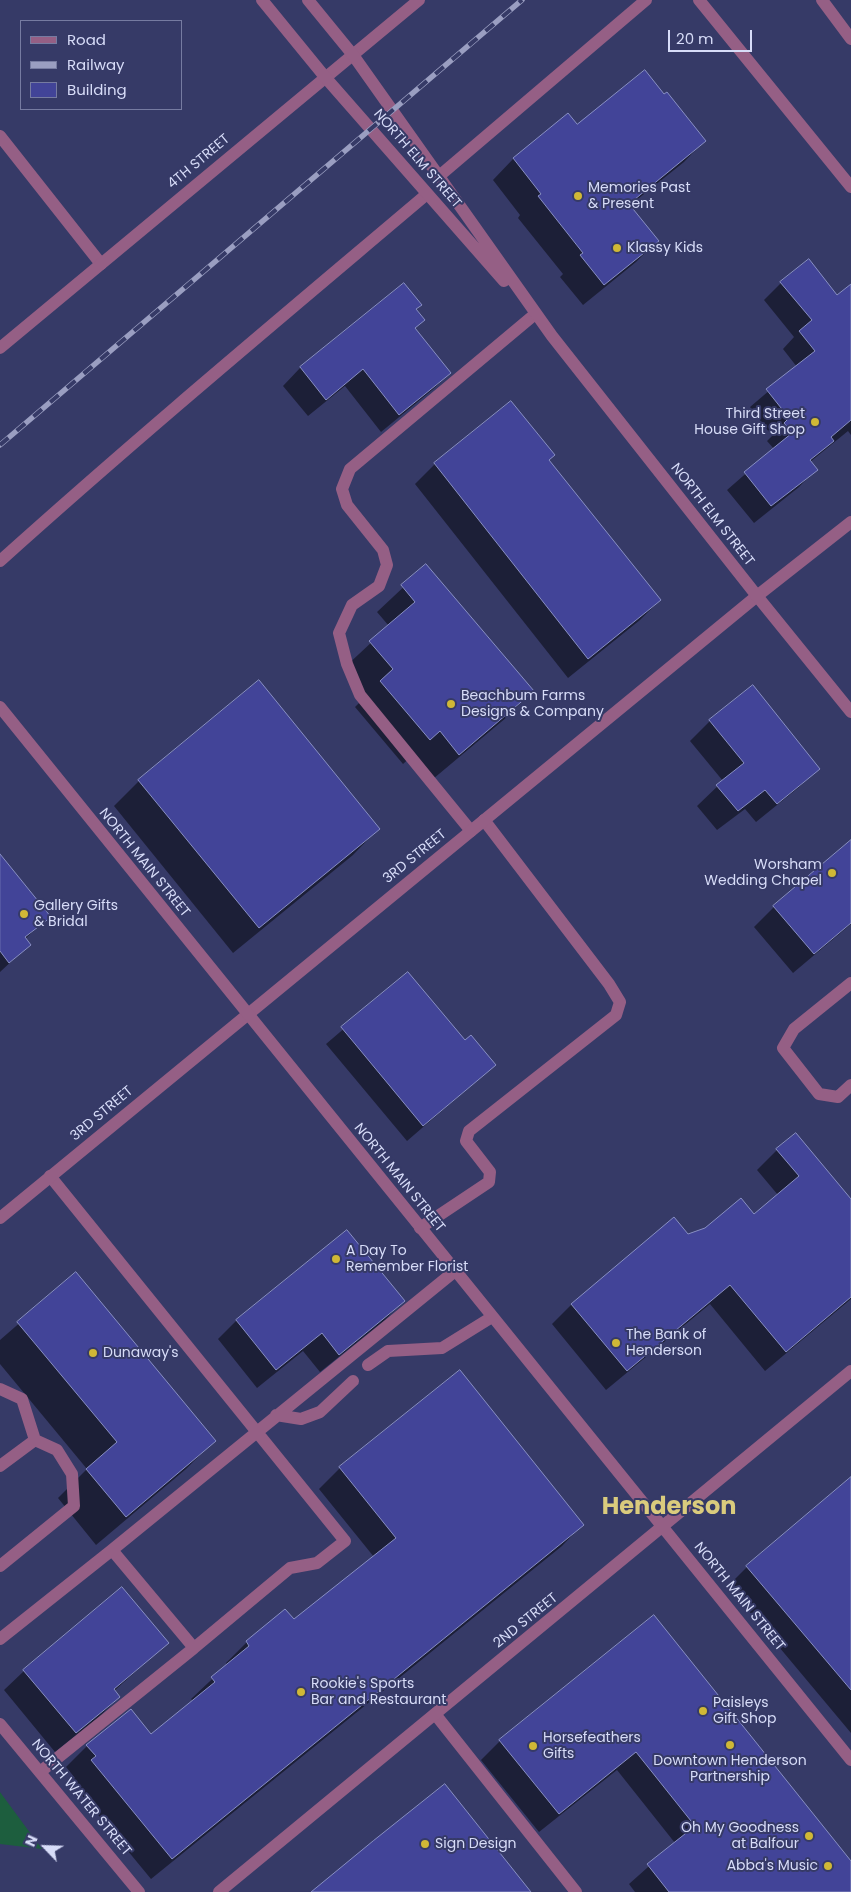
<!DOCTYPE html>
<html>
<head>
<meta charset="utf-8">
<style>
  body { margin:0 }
  #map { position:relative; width:851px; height:1892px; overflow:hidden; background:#363a67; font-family:Poppins,sans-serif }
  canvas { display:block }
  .legend { position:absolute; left:20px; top:20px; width:162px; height:90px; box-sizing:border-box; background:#363a67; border:1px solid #767ba1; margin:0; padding:6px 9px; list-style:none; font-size:15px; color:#d7dcf8 }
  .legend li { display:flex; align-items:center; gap:10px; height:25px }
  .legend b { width:25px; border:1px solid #767ba1 }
  .north { position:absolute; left:20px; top:1822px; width:50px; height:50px; -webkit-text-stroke:4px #363a67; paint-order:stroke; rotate:294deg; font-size:14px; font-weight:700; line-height:20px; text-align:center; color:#d7dcf8 }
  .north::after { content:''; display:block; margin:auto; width:18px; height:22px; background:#d7dcf8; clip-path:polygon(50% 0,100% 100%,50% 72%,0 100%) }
  .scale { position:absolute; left:668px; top:30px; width:84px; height:22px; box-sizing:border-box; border:2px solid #d7dcf8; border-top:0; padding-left:6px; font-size:15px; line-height:18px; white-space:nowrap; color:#d7dcf8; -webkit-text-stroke:4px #363a67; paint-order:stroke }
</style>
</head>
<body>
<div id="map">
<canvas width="851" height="1892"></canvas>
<ul class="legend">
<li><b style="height:6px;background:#955f85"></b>Road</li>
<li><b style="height:6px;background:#9a9ec1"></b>Railway</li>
<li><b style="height:14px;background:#424498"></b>Building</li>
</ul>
<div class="north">N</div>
<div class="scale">20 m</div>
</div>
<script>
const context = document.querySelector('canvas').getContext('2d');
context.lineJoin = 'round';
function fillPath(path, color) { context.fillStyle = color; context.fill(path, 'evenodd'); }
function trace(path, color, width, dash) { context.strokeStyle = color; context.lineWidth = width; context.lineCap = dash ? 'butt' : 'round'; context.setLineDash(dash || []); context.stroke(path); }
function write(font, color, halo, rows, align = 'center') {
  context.font = font + ' Poppins,sans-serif'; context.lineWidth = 4; context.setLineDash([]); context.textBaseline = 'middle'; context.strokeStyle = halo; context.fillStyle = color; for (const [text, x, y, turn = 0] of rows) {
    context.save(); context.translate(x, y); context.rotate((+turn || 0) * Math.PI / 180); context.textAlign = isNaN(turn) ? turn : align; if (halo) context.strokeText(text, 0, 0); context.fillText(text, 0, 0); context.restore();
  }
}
const green = new Path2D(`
  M 0,1792 L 42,1849 L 0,1844 Z`);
const shadow = new Path2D(`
  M 568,115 L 577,126 L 704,141 L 684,162 L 629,206 L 657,241 L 636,262 L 583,305 L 560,277 L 563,274 L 518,218 L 520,215 L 493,180 L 513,159 Z
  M 781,283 L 837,297 L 851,286 L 851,435 L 848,431 L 810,462 L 816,469 L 799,487 L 754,523 L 727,490 L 774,449 L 767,441 L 772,436 L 750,407 L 797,367 L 783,349 L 794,337 L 764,300 Z
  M 404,284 L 420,305 L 415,310 L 414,329 L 450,373 L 432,390 L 381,432 L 345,386 L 308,416 L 283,386 L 300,368 Z
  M 511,403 L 548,460 L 660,600 L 640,620 L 568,678 L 415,484 L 435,464 Z
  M 426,566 L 532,691 L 507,717 L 433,779 L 413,755 L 403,764 L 355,707 L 367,695 L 344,668 L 389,626 L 377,612 Z
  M 710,721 L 818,769 L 798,788 L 756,822 L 745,809 L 717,830 L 697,806 L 723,781 L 690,741 Z
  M 139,781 L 378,829 L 353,855 L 233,953 L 114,806 Z
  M 851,842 L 851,924 L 793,973 L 754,927 L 774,907 Z
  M 0,855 L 49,916 L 25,939 L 29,945 L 0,972 Z
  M 408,974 L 465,1042 L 495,1065 L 407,1141 L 326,1044 Z
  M 777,1150 L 851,1201 L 851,1299 L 765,1371 L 710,1304 L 606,1390 L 552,1324 L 571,1305 L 687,1235 L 754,1215 L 778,1195 L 757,1170 Z
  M 347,1232 L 403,1301 L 385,1320 L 320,1372 L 303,1351 L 257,1388 L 218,1339 L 236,1321 Z
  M 76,1274 L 214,1441 L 186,1469 L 96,1545 L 58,1498 L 87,1469 L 0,1364 L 0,1340 Z
  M 340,1468 L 582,1525 L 562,1546 L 151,1879 L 71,1782 L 75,1778 L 66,1767 L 87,1746 L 150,1735 L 193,1701 L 191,1699 L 227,1665 L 226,1663 L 247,1642 L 285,1611 L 293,1621 L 374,1557 L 319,1489 Z
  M 851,1479 L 851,1733 L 728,1586 L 747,1567 Z
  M 654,1617 L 851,1863 L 851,1892 L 635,1892 L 629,1884 L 675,1843 L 617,1770 L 539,1832 L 481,1760 L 500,1741 Z
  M 167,1643 L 114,1691 L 119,1697 L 99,1717 L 55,1752 L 4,1690 L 24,1671 Z`);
const building = new Path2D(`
  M 645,70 L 664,94 L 667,92 L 706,141 L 629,204 L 659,241 L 604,285 L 580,255 L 583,253 L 538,196 L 541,194 L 513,158 L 568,113 L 577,124 Z
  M 809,259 L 837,295 L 851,284 L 851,420 L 831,437 L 834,441 L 810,460 L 818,470 L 771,506 L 744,472 L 792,433 L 784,423 L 789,418 L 766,389 L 815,351 L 799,331 L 812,320 L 780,282 Z
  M 404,283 L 422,305 L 416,309 L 425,320 L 415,328 L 451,373 L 399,415 L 363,369 L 326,400 L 300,367 Z
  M 511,401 L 555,455 L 549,460 L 661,600 L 588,659 L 434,463 Z
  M 426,564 L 534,691 L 459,755 L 440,731 L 430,740 L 380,681 L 393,669 L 369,641 L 415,602 L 401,585 Z
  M 259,680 L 380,829 L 259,928 L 138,780 Z
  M 753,685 L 820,769 L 777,804 L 765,790 L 738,811 L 716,785 L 744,763 L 709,720 Z
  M 851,840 L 851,923 L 814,954 L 773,906 Z
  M 0,854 L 51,917 L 25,937 L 31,945 L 9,963 L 0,951 Z
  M 408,972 L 465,1040 L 471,1035 L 496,1065 L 423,1126 L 341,1027 Z
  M 796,1133 L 851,1199 L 851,1297 L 786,1352 L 730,1285 L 627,1371 L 571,1304 L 674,1217 L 688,1234 L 705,1228 L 741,1198 L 754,1214 L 799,1176 L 776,1149 Z
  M 347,1230 L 405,1301 L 339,1355 L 322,1333 L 276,1370 L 236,1320 Z
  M 76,1272 L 216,1441 L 126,1517 L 86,1469 L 117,1442 L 17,1322 Z
  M 460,1370 L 584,1525 L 172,1859 L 91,1760 L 96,1756 L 86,1745 L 131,1709 L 151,1734 L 215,1682 L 211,1677 L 249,1646 L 246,1641 L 285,1609 L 294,1619 L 396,1538 L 339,1467 Z
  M 851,1477 L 851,1690 L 746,1566 Z
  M 122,1587 L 169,1643 L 114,1689 L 120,1697 L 76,1733 L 23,1670 Z
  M 654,1615 L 851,1861 L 851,1892 L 669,1892 L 647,1864 L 695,1826 L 636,1752 L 559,1814 L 499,1740 Z
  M 445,1784 L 531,1892 L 311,1892 L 373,1841 Z`);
const service = new Path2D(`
  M 699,0 L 851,187
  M 822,0 L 851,39
  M 0,136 L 101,264
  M 438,177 L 646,0
  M 0,561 C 140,435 284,315 427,194
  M 471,831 L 360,695 L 347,664 L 339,633 L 352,605 L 379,586 L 387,565 L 383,550 L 347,505 L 342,489 L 350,469 L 534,315
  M 851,983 L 794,1029 L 783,1048 L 819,1094 L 838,1097 L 851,1085
  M 50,1176 L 345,1541 L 317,1563 L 290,1568 L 194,1648
  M 420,1228 L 489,1182 L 490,1172 L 466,1141 L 469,1131 L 616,1015 L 620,1002 L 609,984 L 484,820
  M 368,1365 L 388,1351 L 442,1348 L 492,1317
  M 0,1389 L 22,1399 L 35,1440
  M 276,1415 L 301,1419 L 320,1412 L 353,1381
  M 0,1466 L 35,1440 L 57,1450 L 72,1474 L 74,1506 L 0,1566
  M 112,1550 L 455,1271
  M 0,1639 L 112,1550 L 194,1648 L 40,1772
  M 435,1714 L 576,1892`);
const minor = new Path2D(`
  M 0,348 L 419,0
  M 0,1218 L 757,596 L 851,522`);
const tertiary = new Path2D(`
  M 262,0 L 325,77 L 504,281
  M 308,0 L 353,55 L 552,336 L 757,596 L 851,712
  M 0,707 L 851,1760
  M 0,1724 L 139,1892
  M 219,1892 L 851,1371`);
const rail = new Path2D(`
  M 0,445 L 522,0`);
const markers = [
  [578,196,5,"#d0b836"],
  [617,248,5,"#d0b836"],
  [815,422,5,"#d0b836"],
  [451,704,5,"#d0b836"],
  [832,873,5,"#d0b836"],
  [24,914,5,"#d0b836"],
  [336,1259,5,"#d0b836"],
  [616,1343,5,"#d0b836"],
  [93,1353,5,"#d0b836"],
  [301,1692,5,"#d0b836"],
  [703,1711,5,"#d0b836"],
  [730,1745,5,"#d0b836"],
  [533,1746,5,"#d0b836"],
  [809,1836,5,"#d0b836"],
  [425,1844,5,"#d0b836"],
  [828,1866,5,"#d0b836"]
];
const streetNames = [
  ["NORTH ELM STREET",417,159,49],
  ["4TH STREET",199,162,-40],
  ["NORTH ELM STREET",712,515,52],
  ["3RD STREET",415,857,-39],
  ["NORTH MAIN STREET",144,863,51],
  ["3RD STREET",102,1114,-40],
  ["NORTH MAIN STREET",399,1178,51],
  ["NORTH MAIN STREET",739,1597,51],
  ["2ND STREET",526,1621,-39],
  ["NORTH WATER STREET",81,1798,50]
];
const poiNames = [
  ["Memories Past",588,188],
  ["& Present",588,204],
  ["Klassy Kids",627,248],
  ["Third Street",805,414,"right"],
  ["House Gift Shop",805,430,"right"],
  ["Beachbum Farms",461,696],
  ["Designs & Company",461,712],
  ["Worsham",822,865,"right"],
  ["Wedding Chapel",822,881,"right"],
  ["Gallery Gifts",34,906],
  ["& Bridal",34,922],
  ["A Day To",346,1251],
  ["Remember Florist",346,1267],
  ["The Bank of",626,1335],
  ["Henderson",626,1351],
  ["Dunaway's",103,1353],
  ["Rookie's Sports",311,1684],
  ["Bar and Restaurant",311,1700],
  ["Paisleys",713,1703],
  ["Gift Shop",713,1719],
  ["Horsefeathers",543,1738],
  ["Gifts",543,1754],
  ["Downtown Henderson",730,1761,"center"],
  ["Partnership",730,1777,"center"],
  ["Oh My Goodness",799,1828,"right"],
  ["at Balfour",799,1844,"right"],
  ["Sign Design",435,1844],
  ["Abba's Music",818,1866,"right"]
];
const townNames = [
  ["Henderson",669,1508]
];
fillPath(green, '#1d5e3e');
fillPath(shadow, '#0007');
fillPath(building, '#424498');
trace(building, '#888fc3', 1);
trace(service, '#955f85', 12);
trace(minor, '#955f85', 12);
trace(tertiary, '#955f85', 12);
trace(rail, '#9a9ec1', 5.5);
trace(rail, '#363a67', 4, [11]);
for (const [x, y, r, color] of markers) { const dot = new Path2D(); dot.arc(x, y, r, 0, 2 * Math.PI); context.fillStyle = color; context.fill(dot); trace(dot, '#363a67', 2); }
write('14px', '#d7dcf8', '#363a67', streetNames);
write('14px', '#d7dcf8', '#363a67', poiNames, 'left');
write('bold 24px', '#dacb7d', '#363a67', townNames);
</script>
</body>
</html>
